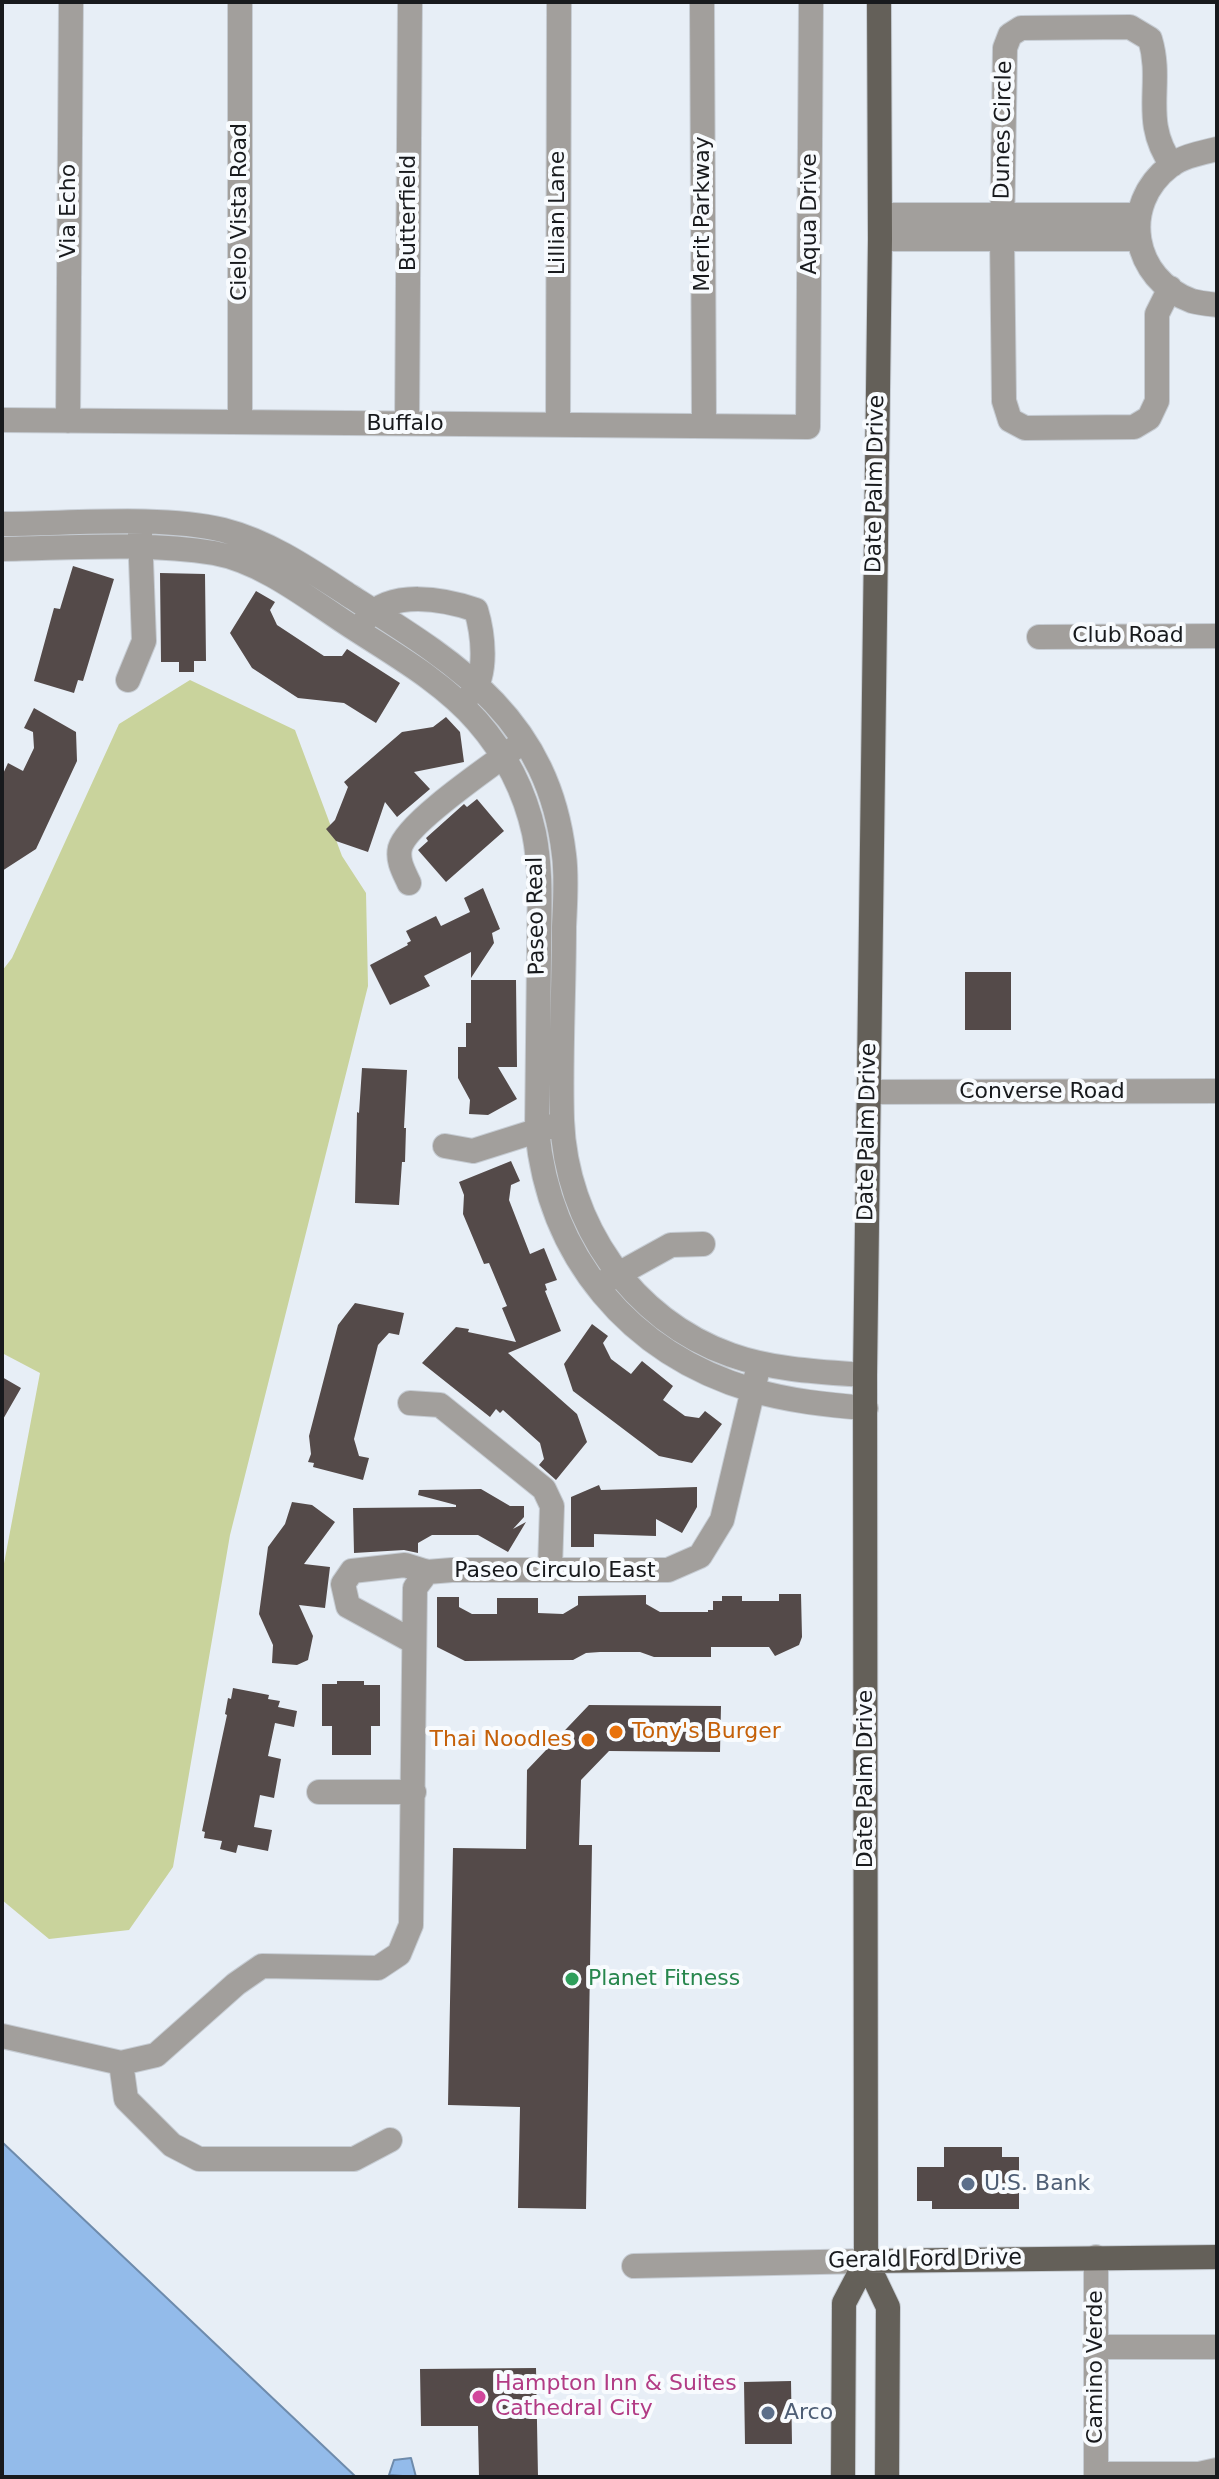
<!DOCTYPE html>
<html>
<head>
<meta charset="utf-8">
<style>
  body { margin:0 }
  #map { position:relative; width:1219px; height:2479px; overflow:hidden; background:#e7eef6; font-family:"DejaVu Sans",sans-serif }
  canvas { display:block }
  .frame { position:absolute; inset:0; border:4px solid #181a1d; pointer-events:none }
</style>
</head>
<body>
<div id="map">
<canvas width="1219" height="2479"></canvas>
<div class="frame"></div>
</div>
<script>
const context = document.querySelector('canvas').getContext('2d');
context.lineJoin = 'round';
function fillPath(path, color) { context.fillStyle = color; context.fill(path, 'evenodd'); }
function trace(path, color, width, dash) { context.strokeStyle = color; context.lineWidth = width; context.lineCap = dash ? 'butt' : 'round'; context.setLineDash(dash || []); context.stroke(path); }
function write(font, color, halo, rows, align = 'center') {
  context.font = font + ' "DejaVu Sans",sans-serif'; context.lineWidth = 8; context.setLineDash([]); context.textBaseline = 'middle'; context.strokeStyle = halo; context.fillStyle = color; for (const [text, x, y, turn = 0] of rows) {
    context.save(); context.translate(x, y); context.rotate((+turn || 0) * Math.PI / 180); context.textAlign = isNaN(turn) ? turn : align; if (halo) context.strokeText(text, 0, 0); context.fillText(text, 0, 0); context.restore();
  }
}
const green = new Path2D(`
  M 190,680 L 295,730 L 342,856 L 366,893 L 368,986 L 230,1535 L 173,1867 L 129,1930 L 49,1939 L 2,1900 L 2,1574 L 40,1373 L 2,1353 L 2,971 L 12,958 L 119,724 Z`);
const water = new Path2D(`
  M 2,2142 L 356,2477 L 2,2477 Z
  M 411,2458 L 416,2477 L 389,2475 L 394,2460 Z`);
const building = new Path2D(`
  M 73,566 L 114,579 L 83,681 L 78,680 L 74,693 L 34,681 L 54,608 L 60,609 Z
  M 160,573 L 205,574 L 206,661 L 194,661 L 194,672 L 179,672 L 179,662 L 161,662 Z
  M 256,591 L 275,602 L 270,610 L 277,625 L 324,656 L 342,656 L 347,649 L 400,683 L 376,723 L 344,703 L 298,698 L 252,668 L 230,633 Z
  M 34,708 L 76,732 L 77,761 L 36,849 L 2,871 L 2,776 L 8,763 L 23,771 L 34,748 L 33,732 L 24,728 Z
  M 446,717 L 460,732 L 464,762 L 414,772 L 430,789 L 397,817 L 385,802 L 368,852 L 336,841 L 326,829 L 335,820 L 348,787 L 344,782 L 402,732 L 433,727 Z
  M 477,799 L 504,831 L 446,882 L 418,850 L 428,841 L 426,838 L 464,804 L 467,807 Z
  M 483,888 L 500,929 L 492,933 L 494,943 L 471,978 L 471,952 L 424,976 L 430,986 L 390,1005 L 370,965 L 408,945 L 407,943 L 411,941 L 406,931 L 436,916 L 441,926 L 470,912 L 464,898 Z
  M 965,972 L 1011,972 L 1011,1030 L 965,1030 Z
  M 471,980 L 516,980 L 517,1067 L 498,1067 L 517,1099 L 488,1115 L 469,1114 L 470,1100 L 458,1078 L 458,1047 L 466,1047 L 466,1023 L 471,1023 Z
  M 362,1068 L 407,1070 L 404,1128 L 406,1128 L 405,1162 L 402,1162 L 399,1205 L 355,1203 L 357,1112 L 359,1113 Z
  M 511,1161 L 520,1181 L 511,1185 L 509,1200 L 530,1254 L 544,1248 L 557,1280 L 545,1284 L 547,1290 L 545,1291 L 561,1331 L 508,1353 L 577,1414 L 587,1442 L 556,1480 L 539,1465 L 544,1459 L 540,1443 L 503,1410 L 500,1413 L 496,1409 L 490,1417 L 422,1363 L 456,1327 L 469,1329 L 468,1332 L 516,1342 L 502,1308 L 507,1306 L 489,1263 L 484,1264 L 463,1214 L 464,1195 L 459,1182 Z
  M 355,1303 L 404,1313 L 399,1335 L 389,1333 L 378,1345 L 354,1439 L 359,1456 L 369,1458 L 363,1480 L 313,1467 L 314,1463 L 308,1462 L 311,1454 L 309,1436 L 338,1325 Z
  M 592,1324 L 608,1336 L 603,1343 L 611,1359 L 631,1374 L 642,1361 L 673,1386 L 663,1400 L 685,1416 L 699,1418 L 705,1411 L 722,1424 L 692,1463 L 659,1456 L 573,1391 L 564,1364 Z
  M 2,1377 L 21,1388 L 2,1421 Z
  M 599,1485 L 601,1490 L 697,1487 L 697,1507 L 682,1533 L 656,1519 L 656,1536 L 594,1534 L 594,1547 L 571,1547 L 571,1497 Z
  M 481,1489 L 510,1506 L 524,1506 L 524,1517 L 513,1529 L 526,1522 L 508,1552 L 478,1535 L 432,1535 L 418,1543 L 418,1553 L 404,1550 L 354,1553 L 353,1508 L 456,1507 L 456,1505 L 418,1495 L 419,1490 Z
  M 292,1502 L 312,1505 L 335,1522 L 304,1564 L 330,1567 L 325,1608 L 299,1605 L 313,1636 L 308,1660 L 297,1665 L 272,1663 L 273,1645 L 259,1614 L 268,1547 L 285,1524 Z
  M 779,1594 L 801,1594 L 802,1637 L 799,1645 L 775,1656 L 769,1647 L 711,1647 L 711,1657 L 654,1657 L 640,1652 L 600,1652 L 586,1653 L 573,1660 L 465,1661 L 437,1647 L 437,1597 L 459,1597 L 459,1607 L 472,1614 L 497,1614 L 497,1598 L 538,1598 L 538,1613 L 563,1614 L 578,1605 L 578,1596 L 646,1595 L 646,1604 L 660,1612 L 708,1612 L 708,1610 L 713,1610 L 713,1601 L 722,1601 L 722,1596 L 742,1596 L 742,1601 L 779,1601 Z
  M 337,1681 L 364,1681 L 364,1685 L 380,1685 L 380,1726 L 371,1726 L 371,1755 L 332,1755 L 332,1726 L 322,1726 L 322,1684 L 337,1684 Z
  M 233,1688 L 269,1695 L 268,1699 L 280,1701 L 278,1707 L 297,1711 L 294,1727 L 275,1723 L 268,1756 L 281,1759 L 274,1798 L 260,1795 L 254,1827 L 272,1830 L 268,1851 L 238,1845 L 236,1853 L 220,1849 L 222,1841 L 204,1838 L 205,1832 L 202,1831 L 227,1715 L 225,1714 L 228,1698 L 231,1699 Z
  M 589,1705 L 721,1706 L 720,1752 L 609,1751 L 581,1780 L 579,1845 L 592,1845 L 586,2209 L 518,2208 L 520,2107 L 448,2105 L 453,1848 L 526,1849 L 527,1770 Z
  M 944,2147 L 1002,2147 L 1002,2157 L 1019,2157 L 1019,2209 L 932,2209 L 932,2201 L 917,2201 L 917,2167 L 944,2167 Z
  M 536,2368 L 538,2477 L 479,2477 L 478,2426 L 421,2426 L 420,2369 Z
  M 791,2381 L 792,2444 L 745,2444 L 744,2382 Z`);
const minor = new Path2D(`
  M 702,2 L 704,426
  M 1217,149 C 1201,153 1183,156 1170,166 C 1119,205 1132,279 1192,301 C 1200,303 1209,304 1217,305
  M 880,215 L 1138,215
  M 880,239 L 1138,239
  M 1170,288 L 1157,314 L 1157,401 L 1149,418 L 1134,427 L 1025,428 L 1010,420 L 1004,401 L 1002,238 L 1005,48 L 1010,35 L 1021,28 L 1130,27 L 1150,39 C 1164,85 1140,120 1172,165
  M 2,420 L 808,427 L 811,2
  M 68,421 L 71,2
  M 240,422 L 240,2
  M 407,423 L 410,2
  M 558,425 L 559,2
  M 2,524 C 69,524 160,515 223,530 C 270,542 310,570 350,596 C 456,663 548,717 564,855 C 567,878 565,903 564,927 C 564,991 560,1056 562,1120 C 566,1224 632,1320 731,1355 C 773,1370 821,1372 865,1375
  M 2,549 C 71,548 145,542 214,553 C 264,562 310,600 352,627 C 395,655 443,682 477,721 C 505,753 525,792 534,833 C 542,873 539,914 539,954 C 538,1013 538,1071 537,1130 C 549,1257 629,1353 752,1390 C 789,1401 828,1405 866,1408
  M 366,619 C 391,589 444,599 476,610 C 483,633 488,674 472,693
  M 1039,637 L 1217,636
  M 128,680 L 144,641 L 140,533
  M 409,883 C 404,872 397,861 400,848 C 407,822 491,766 516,747
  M 868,1092 L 1217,1091
  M 445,1146 L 473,1151 L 552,1126
  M 604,1282 L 671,1245 L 703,1244
  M 410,1403 L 440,1405 L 544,1489 L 552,1506 L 550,1569
  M 414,1642 L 348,1606 L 343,1584 L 352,1571 L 405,1565 L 427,1572
  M 319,1792 L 414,1792
  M 2,2036 L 121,2063 L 156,2055 L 236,1984 L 262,1966 L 378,1968 L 399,1954 L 411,1925 L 415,1588 L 427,1572 L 452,1570 L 668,1570 L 700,1556 L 722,1520 L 756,1377
  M 121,2063 L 126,2099 L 172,2145 L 199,2159 L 354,2159 L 390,2140
  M 634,2266 L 866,2261
  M 1095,2347 L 1217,2347
  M 1096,2474 L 1199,2474 L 1217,2470
  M 1096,2477 L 1096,2257`);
const major = new Path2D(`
  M 879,2 L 880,239 L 865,1375 L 866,2261 L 888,2307 L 887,2477
  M 866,2261 L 1217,2257
  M 843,2477 L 844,2303 L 866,2261`);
const markers = [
  [616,1732,8,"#e8710a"],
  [588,1740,8,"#e8710a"],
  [572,1979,8,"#2e9e5b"],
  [968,2184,8,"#5c6f8a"],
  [479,2397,8,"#d1479c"],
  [768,2413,8,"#5c6f8a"]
];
const streetNames = [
  ["Dunes Circle",1004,130,-89],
  ["Via Echo",69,211,-90],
  ["Cielo Vista Road",240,212,-90],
  ["Butterfield",409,213,-90],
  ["Lillian Lane",558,213,-90],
  ["Merit Parkway",703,214,-90],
  ["Aqua Drive",810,214,-90],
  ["Buffalo",405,424],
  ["Date Palm Drive",876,484,-89],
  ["Club Road",1128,636],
  ["Paseo Real",537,916,-91],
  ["Converse Road",1042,1092],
  ["Date Palm Drive",868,1132,-89],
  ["Paseo Circulo East",555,1571],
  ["Date Palm Drive",866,1779,-90],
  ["Gerald Ford Drive",925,2260,-1],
  ["Camino Verde",1096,2367,-90]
];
const foodNames = [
  ["Tony's Burger",632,1732],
  ["Thai Noodles",572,1740,"right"]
];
const leisureNames = [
  ["Planet Fitness",588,1979]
];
const serviceNames = [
  ["U.S. Bank",984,2184],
  ["Arco",784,2413]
];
const hotelNames = [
  ["Hampton Inn & Suites",495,2384],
  ["Cathedral City",495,2409]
];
fillPath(green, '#c9d39c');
fillPath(water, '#93bbea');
trace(water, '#6e8bac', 2);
fillPath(building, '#544a49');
trace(minor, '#c6ccd3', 26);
trace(major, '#c6ccd3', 26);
trace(minor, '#a29f9c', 24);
trace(major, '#646059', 24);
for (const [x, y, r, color] of markers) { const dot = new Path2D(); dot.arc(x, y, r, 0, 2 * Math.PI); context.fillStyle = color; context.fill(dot); trace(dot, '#f8fbfe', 3); }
write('22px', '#181a1d', '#f8fbfe', streetNames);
write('22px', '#c56008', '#f8fbfe', foodNames, 'left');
write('22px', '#27864d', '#f8fbfe', leisureNames, 'left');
write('22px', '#4e5e75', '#f8fbfe', serviceNames, 'left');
write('22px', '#b23c85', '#f8fbfe', hotelNames, 'left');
</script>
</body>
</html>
